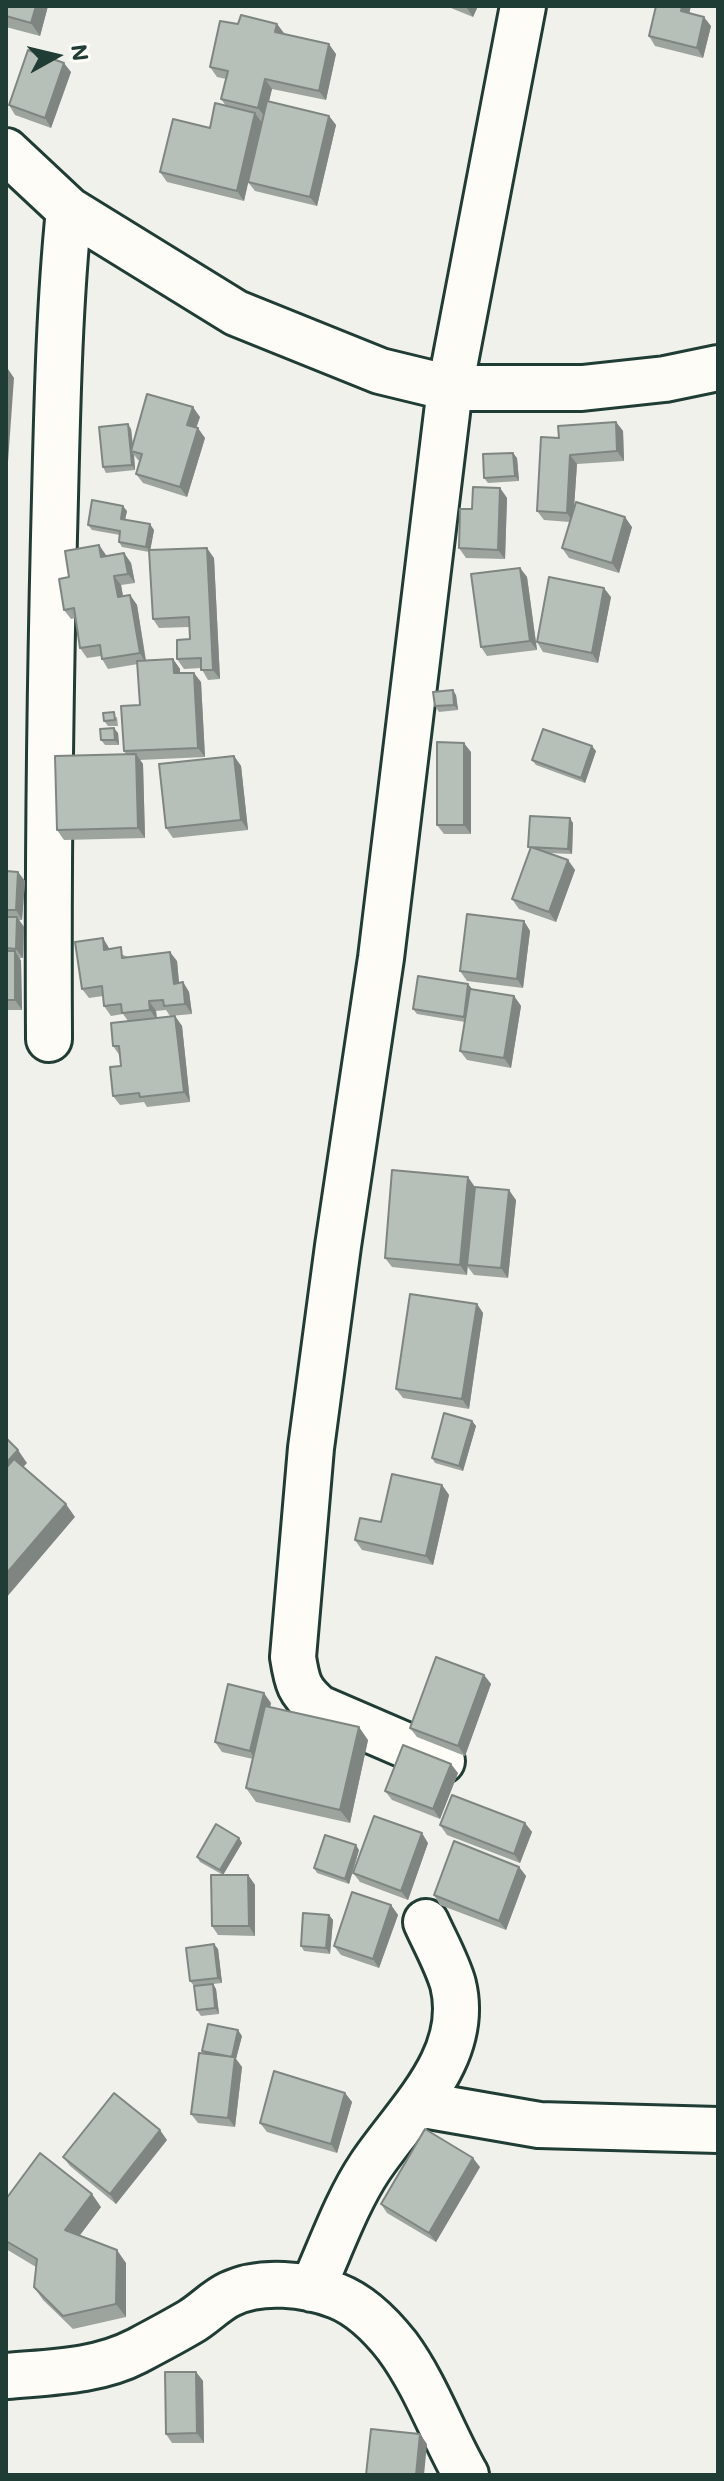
<!DOCTYPE html>
<html>
<head>
<meta charset="utf-8">
<style>
  body { margin:0 }
  #map { position:relative; width:724px; height:2481px; overflow:hidden; background:#f0f1eb; font-family:Mali,sans-serif }
  canvas { display:block }
  .frame { position:absolute; inset:0; border:8px solid #1f3d34; pointer-events:none }
  .north { position:absolute; left:16px; top:16px; width:80px; height:80px; -webkit-text-stroke:6px #fdfcf7; paint-order:stroke; rotate:82deg; font-size:22px; font-weight:700; line-height:32px; text-align:center; color:#1f3d34 }
  .north::after { content:''; display:block; margin:auto; width:28px; height:36px; background:#1f3d34; clip-path:polygon(50% 0,100% 100%,50% 72%,0 100%) }
</style>
</head>
<body>
<div id="map">
<canvas width="724" height="2481"></canvas>
<div class="frame"></div>
<div class="north">N</div>
</div>
<script>
const context = document.querySelector('canvas').getContext('2d');
context.lineJoin = 'round';
function trace(path, color, width, dash) { context.strokeStyle = color; context.lineWidth = width; context.lineCap = dash ? 'butt' : 'round'; context.setLineDash(dash || []); context.stroke(path); }
function fillPath(path, color) { context.fillStyle = color; context.fill(path, 'evenodd'); }
const minor = new Path2D(`
  M 6,151 L 69,210 L 236,313 L 380,371 L 450,388 L 582,388 L 665,379 L 718,368
  M 49,1039 C 48,871 50,704 54,536 C 57,427 58,319 69,210
  M 442,1761 L 319,1708 C 299,1691 297,1683 293,1657 L 311,1448 L 338,1246 L 381,958 L 450,388 L 523,6
  M 418,2104 L 539,2125 L 718,2130
  M 312,2289 C 330,2250 346,2203 370,2167 C 406,2113 471,2057 453,1984 C 447,1963 435,1942 426,1922
  M 6,2376 C 49,2372 97,2372 137,2351 C 154,2342 173,2332 190,2322 C 204,2314 215,2301 230,2294 C 261,2279 306,2284 337,2296 C 360,2305 382,2327 397,2346 C 426,2385 442,2433 466,2475`);
const wall = new Path2D(`
  M 6,6 L 48,6 L 40,36 L 6,27 Z
  M 446,6 L 478,6 L 473,17 Z
  M 689,13 L 711,26 L 703,58 L 655,46 L 649,36 Z
  M 238,24 L 277,24 L 284,34 L 336,54 L 326,100 L 272,89 L 269,101 L 329,116 L 336,125 L 317,206 L 255,191 L 248,182 L 244,201 L 167,182 L 160,172 L 210,128 L 226,106 L 221,99 L 226,79 L 217,77 L 210,67 Z
  M 71,72 L 51,128 L 15,115 L 9,105 Z
  M 200,417 L 196,428 L 205,438 L 187,497 L 143,483 L 136,474 L 140,461 L 138,460 L 134,455 L 135,470 L 106,473 L 103,467 L 131,429 L 133,444 Z
  M 616,422 L 623,431 L 624,461 L 577,464 L 574,507 L 632,527 L 619,573 L 569,558 L 562,548 L 570,522 L 544,520 L 537,511 L 559,438 Z
  M 517,458 L 519,481 L 488,483 L 484,478 Z
  M 500,488 L 507,498 L 505,559 L 466,558 L 459,548 L 472,509 Z
  M 127,511 L 125,520 L 154,530 L 150,550 L 214,558 L 220,679 L 208,680 L 201,668 L 184,669 L 177,659 L 190,639 L 189,627 L 159,628 L 153,619 L 149,552 L 122,547 L 119,542 L 120,535 L 92,530 L 88,525 Z
  M 99,545 L 106,556 L 124,553 L 131,563 L 135,583 L 121,585 L 123,596 L 130,595 L 137,605 L 146,660 L 173,659 L 180,669 L 180,673 L 201,682 L 205,757 L 140,760 L 143,764 L 145,838 L 64,840 L 57,830 L 126,754 L 124,751 L 140,705 L 138,664 L 108,669 L 102,659 L 101,656 L 87,658 L 80,648 L 76,618 L 71,619 L 64,610 L 69,577 Z
  M 520,568 L 527,577 L 537,650 L 487,656 L 481,647 Z
  M 611,597 L 598,663 L 543,652 L 537,642 Z
  M 456,695 L 458,710 L 439,712 L 435,706 Z
  M 117,717 L 118,726 L 108,726 L 104,721 Z
  M 118,733 L 119,745 L 105,745 L 101,740 Z
  M 596,751 L 585,783 L 536,765 L 532,760 Z
  M 471,752 L 471,834 L 444,834 L 437,825 Z
  M 234,756 L 241,766 L 248,830 L 173,838 L 166,828 Z
  M 573,823 L 572,854 L 548,853 L 568,860 L 575,870 L 556,922 L 519,909 L 512,899 L 530,849 L 528,847 Z
  M 6,871 L 18,872 L 25,881 L 22,920 L 19,920 L 24,927 L 23,958 L 20,958 L 21,961 L 22,1010 L 6,1010 Z
  M 524,921 L 530,931 L 523,988 L 467,981 L 460,971 Z
  M 109,948 L 109,949 L 128,957 L 177,961 L 179,983 L 183,982 L 189,992 L 192,1014 L 170,1016 L 166,1010 L 156,1011 L 157,1018 L 175,1016 L 182,1026 L 190,1102 L 147,1107 L 144,1102 L 120,1105 L 113,1096 L 121,1066 L 120,1056 L 113,1046 L 128,1021 L 123,1014 L 111,1016 L 104,1006 L 103,996 L 89,998 L 82,989 Z
  M 468,984 L 472,989 L 514,996 L 521,1006 L 511,1068 L 467,1060 L 460,1051 L 465,1022 L 417,1014 L 413,1009 Z
  M 475,1187 L 474,1193 L 516,1200 L 508,1278 L 474,1275 L 467,1266 L 467,1275 L 392,1267 L 385,1258 Z
  M 477,1304 L 483,1313 L 469,1409 L 403,1398 L 396,1389 Z
  M 472,1421 L 476,1426 L 463,1471 L 435,1463 L 432,1458 Z
  M 442,1485 L 449,1495 L 433,1565 L 362,1550 L 355,1540 L 381,1522 Z
  M 484,1675 L 491,1684 L 465,1756 L 417,1737 L 410,1728 Z
  M 271,1703 L 270,1707 L 368,1740 L 350,1823 L 256,1802 L 246,1788 L 253,1759 L 222,1752 L 215,1742 Z
  M 458,1773 L 440,1819 L 392,1800 L 385,1791 Z
  M 525,1823 L 532,1832 L 520,1863 L 447,1835 L 440,1825 Z
  M 239,1838 L 242,1843 L 223,1875 L 248,1875 L 255,1885 L 255,1936 L 218,1935 L 212,1926 L 223,1875 L 200,1862 L 197,1857 Z
  M 428,1843 L 408,1900 L 360,1882 L 353,1873 Z
  M 359,1850 L 349,1884 L 317,1873 L 314,1868 Z
  M 519,1867 L 526,1876 L 506,1930 L 440,1905 L 434,1895 Z
  M 391,1905 L 398,1915 L 379,1968 L 341,1955 L 334,1946 Z
  M 329,1915 L 333,1920 L 330,1954 L 304,1951 L 301,1946 Z
  M 218,1949 L 222,1983 L 194,1986 L 190,1981 Z
  M 213,1984 L 216,1989 L 219,2014 L 201,2016 L 197,2010 Z
  M 242,2036 L 236,2059 L 242,2067 L 235,2127 L 198,2123 L 191,2114 L 204,2054 L 202,2051 Z
  M 345,2093 L 352,2102 L 337,2153 L 267,2132 L 260,2123 Z
  M 167,2140 L 116,2204 L 70,2166 L 63,2157 Z
  M 480,2167 L 436,2242 L 387,2213 L 381,2204 Z
  M 6,2199 L 101,2207 L 80,2235 L 126,2263 L 126,2317 L 73,2329 L 43,2300 L 34,2287 L 36,2267 L 6,2249 Z
  M 196,2372 L 203,2381 L 204,2443 L 172,2443 L 166,2434 Z`);
const shadedWall = new Path2D(`
  M 36,6 L 48,6 L 40,36 L 31,23 Z
  M 467,6 L 478,6 L 473,17 L 467,8 Z
  M 682,6 L 691,6 L 688,20 L 681,11 Z
  M 704,17 L 711,26 L 703,58 L 697,48 Z
  M 277,24 L 284,33 L 282,42 L 275,32 Z
  M 329,44 L 336,54 L 326,100 L 319,91 Z
  M 64,63 L 71,72 L 51,128 L 45,118 Z
  M 265,79 L 272,89 L 265,117 L 258,108 Z
  M 255,113 L 262,123 L 244,201 L 237,191 Z
  M 329,116 L 336,125 L 317,206 L 310,197 Z
  M 6,366 L 14,378 L 6,490 Z
  M 193,407 L 200,417 L 194,434 L 187,425 Z
  M 616,422 L 623,431 L 624,461 L 617,451 Z
  M 128,424 L 131,429 L 133,451 L 131,451 L 134,455 L 135,470 L 132,465 Z
  M 198,428 L 205,438 L 187,497 L 180,487 Z
  M 513,453 L 517,458 L 519,481 L 515,476 Z
  M 570,455 L 577,464 L 573,522 L 567,513 Z
  M 500,488 L 507,498 L 505,559 L 498,550 Z
  M 123,506 L 127,511 L 124,524 L 121,519 Z
  M 625,517 L 632,527 L 619,573 L 612,563 Z
  M 150,524 L 154,530 L 150,552 L 146,547 Z
  M 99,545 L 106,555 L 108,567 L 101,557 Z
  M 207,548 L 214,558 L 220,679 L 213,670 Z
  M 124,553 L 131,563 L 135,583 L 128,574 Z
  M 520,568 L 527,577 L 537,650 L 530,641 Z
  M 114,576 L 121,585 L 125,607 L 118,597 Z
  M 604,588 L 611,597 L 598,663 L 592,653 Z
  M 130,595 L 137,605 L 146,663 L 140,653 Z
  M 173,659 L 180,669 L 180,683 L 174,673 Z
  M 194,673 L 201,682 L 205,757 L 198,748 Z
  M 453,690 L 456,695 L 458,710 L 454,705 Z
  M 114,728 L 118,733 L 119,745 L 115,740 Z
  M 464,743 L 471,752 L 471,834 L 464,825 Z
  M 592,746 L 596,751 L 585,783 L 581,778 Z
  M 136,754 L 143,764 L 145,838 L 138,828 Z
  M 234,756 L 241,766 L 248,830 L 241,820 Z
  M 570,818 L 573,823 L 572,854 L 568,849 Z
  M 568,860 L 575,870 L 556,922 L 549,912 Z
  M 18,872 L 25,881 L 22,920 L 16,910 Z
  M 17,917 L 24,927 L 23,958 L 16,949 Z
  M 524,921 L 530,931 L 523,988 L 517,979 Z
  M 103,938 L 109,948 L 110,959 L 104,950 Z
  M 15,951 L 21,961 L 22,1010 L 15,1000 Z
  M 170,952 L 177,961 L 180,993 L 174,984 Z
  M 183,982 L 189,992 L 192,1014 L 185,1004 Z
  M 468,984 L 472,989 L 467,1022 L 464,1017 Z
  M 514,996 L 521,1006 L 511,1068 L 504,1058 Z
  M 149,1001 L 156,1011 L 157,1020 L 150,1010 Z
  M 175,1016 L 182,1026 L 190,1102 L 184,1092 Z
  M 468,1177 L 475,1187 L 467,1275 L 460,1265 Z
  M 509,1190 L 516,1200 L 508,1278 L 501,1268 Z
  M 477,1304 L 483,1313 L 469,1409 L 462,1399 Z
  M 472,1421 L 476,1426 L 463,1471 L 459,1466 Z
  M 18,1450 L 27,1463 L 6,1486 L 6,1463 Z
  M 442,1485 L 449,1495 L 433,1565 L 426,1556 Z
  M 66,1504 L 75,1517 L 6,1598 L 6,1574 Z
  M 484,1675 L 491,1684 L 465,1756 L 458,1746 Z
  M 264,1693 L 271,1703 L 256,1760 L 250,1751 Z
  M 359,1727 L 368,1740 L 350,1823 L 340,1810 Z
  M 451,1764 L 458,1773 L 440,1819 L 433,1809 Z
  M 525,1823 L 532,1832 L 520,1863 L 514,1854 Z
  M 422,1833 L 428,1843 L 408,1900 L 401,1891 Z
  M 239,1838 L 242,1843 L 223,1875 L 220,1870 Z
  M 356,1845 L 359,1850 L 349,1884 L 345,1879 Z
  M 519,1867 L 526,1876 L 506,1930 L 499,1921 Z
  M 248,1875 L 255,1885 L 255,1936 L 249,1926 Z
  M 391,1905 L 398,1915 L 379,1968 L 373,1959 Z
  M 329,1915 L 333,1920 L 330,1954 L 326,1948 Z
  M 214,1944 L 218,1949 L 222,1983 L 218,1978 Z
  M 213,1984 L 216,1989 L 219,2014 L 215,2008 Z
  M 238,2030 L 242,2036 L 236,2059 L 242,2067 L 235,2127 L 228,2118 L 232,2057 Z
  M 345,2093 L 352,2102 L 337,2153 L 331,2144 Z
  M 160,2130 L 167,2140 L 116,2204 L 110,2194 Z
  M 473,2158 L 480,2167 L 436,2242 L 429,2233 Z
  M 92,2194 L 101,2207 L 74,2243 L 65,2230 Z
  M 117,2250 L 126,2263 L 126,2317 L 116,2304 Z
  M 196,2372 L 203,2381 L 204,2443 L 197,2433 Z
  M 420,2434 L 427,2444 L 424,2475 L 416,2475 Z`);
const building = new Path2D(`
  M 6,6 L 36,6 L 31,23 L 6,16 Z
  M 656,6 L 682,6 L 681,11 L 704,17 L 697,48 L 649,36 Z
  M 241,15 L 277,24 L 275,32 L 329,44 L 319,91 L 265,79 L 258,108 L 221,99 L 228,71 L 210,67 L 220,21 L 238,24 Z
  M 28,50 L 64,63 L 45,118 L 9,105 Z
  M 267,101 L 329,116 L 310,197 L 248,182 Z
  M 215,103 L 255,113 L 237,191 L 160,172 L 173,119 L 210,128 Z
  M 147,394 L 193,407 L 187,425 L 198,428 L 180,487 L 136,474 L 142,454 L 131,451 Z
  M 616,422 L 617,451 L 570,455 L 567,513 L 537,511 L 541,437 L 559,438 L 558,426 Z
  M 128,424 L 132,465 L 103,467 L 99,427 Z
  M 513,453 L 515,476 L 484,478 L 483,454 Z
  M 473,487 L 500,488 L 498,550 L 459,548 L 460,509 L 472,509 Z
  M 92,500 L 123,506 L 121,519 L 150,524 L 146,547 L 119,542 L 120,531 L 88,525 Z
  M 576,502 L 625,517 L 612,563 L 562,548 Z
  M 99,545 L 101,557 L 124,553 L 128,574 L 114,576 L 118,597 L 130,595 L 140,653 L 102,659 L 100,645 L 80,648 L 74,608 L 64,610 L 59,579 L 69,577 L 65,551 Z
  M 207,548 L 213,670 L 201,670 L 201,658 L 177,659 L 177,640 L 190,639 L 189,617 L 153,619 L 149,550 Z
  M 520,568 L 530,641 L 481,647 L 471,574 Z
  M 549,577 L 604,588 L 592,653 L 537,642 Z
  M 173,659 L 174,673 L 194,673 L 198,748 L 124,751 L 121,706 L 140,705 L 137,661 Z
  M 453,690 L 454,705 L 435,706 L 433,692 Z
  M 114,712 L 115,720 L 104,721 L 103,713 Z
  M 114,728 L 115,740 L 101,740 L 100,729 Z
  M 543,729 L 592,746 L 581,778 L 532,760 Z
  M 437,742 L 464,743 L 464,825 L 437,825 Z
  M 136,754 L 138,828 L 57,830 L 55,756 Z
  M 234,756 L 241,820 L 166,828 L 159,764 Z
  M 530,816 L 570,818 L 568,849 L 528,847 Z
  M 531,847 L 568,860 L 549,912 L 512,899 Z
  M 6,871 L 18,872 L 16,910 L 6,910 Z
  M 467,914 L 524,921 L 517,979 L 460,971 Z
  M 6,917 L 17,917 L 16,949 L 6,948 Z
  M 103,938 L 104,950 L 121,947 L 122,958 L 170,952 L 174,984 L 183,982 L 185,1004 L 164,1006 L 163,1000 L 149,1001 L 150,1010 L 122,1013 L 121,1004 L 104,1006 L 102,986 L 82,989 L 75,942 Z
  M 6,951 L 15,951 L 15,1000 L 6,1000 Z
  M 418,976 L 468,984 L 464,1017 L 413,1009 Z
  M 470,989 L 514,996 L 504,1058 L 460,1051 Z
  M 175,1016 L 184,1092 L 140,1097 L 139,1093 L 113,1096 L 110,1067 L 121,1066 L 119,1046 L 113,1046 L 111,1023 Z
  M 392,1170 L 468,1177 L 460,1265 L 385,1258 Z
  M 475,1187 L 509,1190 L 501,1268 L 467,1265 Z
  M 410,1294 L 477,1304 L 462,1399 L 396,1389 Z
  M 444,1413 L 472,1421 L 459,1466 L 432,1458 Z
  M 6,1438 L 18,1450 L 6,1463 Z
  M 14,1459 L 66,1504 L 6,1574 L 6,1468 Z
  M 392,1474 L 442,1485 L 426,1556 L 355,1540 L 360,1518 L 381,1522 Z
  M 436,1657 L 484,1675 L 458,1746 L 410,1728 Z
  M 228,1684 L 264,1693 L 250,1751 L 215,1742 Z
  M 265,1706 L 359,1727 L 340,1810 L 246,1788 Z
  M 403,1745 L 451,1764 L 433,1809 L 385,1791 Z
  M 452,1795 L 525,1823 L 514,1854 L 440,1825 Z
  M 374,1816 L 422,1833 L 401,1891 L 353,1873 Z
  M 216,1824 L 239,1838 L 220,1870 L 197,1857 Z
  M 325,1835 L 356,1845 L 345,1879 L 314,1868 Z
  M 454,1841 L 519,1867 L 499,1921 L 434,1895 Z
  M 211,1875 L 248,1875 L 249,1926 L 212,1926 Z
  M 352,1892 L 391,1905 L 373,1959 L 334,1946 Z
  M 303,1913 L 329,1915 L 326,1948 L 301,1946 Z
  M 214,1944 L 218,1978 L 190,1981 L 186,1948 Z
  M 213,1984 L 215,2008 L 197,2010 L 194,1986 Z
  M 208,2024 L 238,2030 L 232,2057 L 202,2051 Z
  M 199,2053 L 235,2057 L 228,2118 L 191,2114 Z
  M 274,2071 L 345,2093 L 331,2144 L 260,2123 Z
  M 114,2093 L 160,2130 L 110,2194 L 63,2157 Z
  M 425,2129 L 473,2158 L 429,2233 L 381,2204 Z
  M 40,2153 L 92,2194 L 65,2230 L 117,2250 L 116,2304 L 63,2316 L 34,2287 L 37,2259 L 6,2241 L 6,2199 Z
  M 165,2372 L 196,2372 L 197,2433 L 166,2434 Z
  M 371,2429 L 420,2434 L 416,2475 L 366,2475 Z`);
trace(minor, '#1f3d34', 50);
trace(minor, '#fdfcf7', 44);
fillPath(wall, '#9da49e');
fillPath(shadedWall, '#7f8681');
fillPath(building, '#b6bfb8');
trace(building, '#7f8681', 2);
</script>
</body>
</html>
